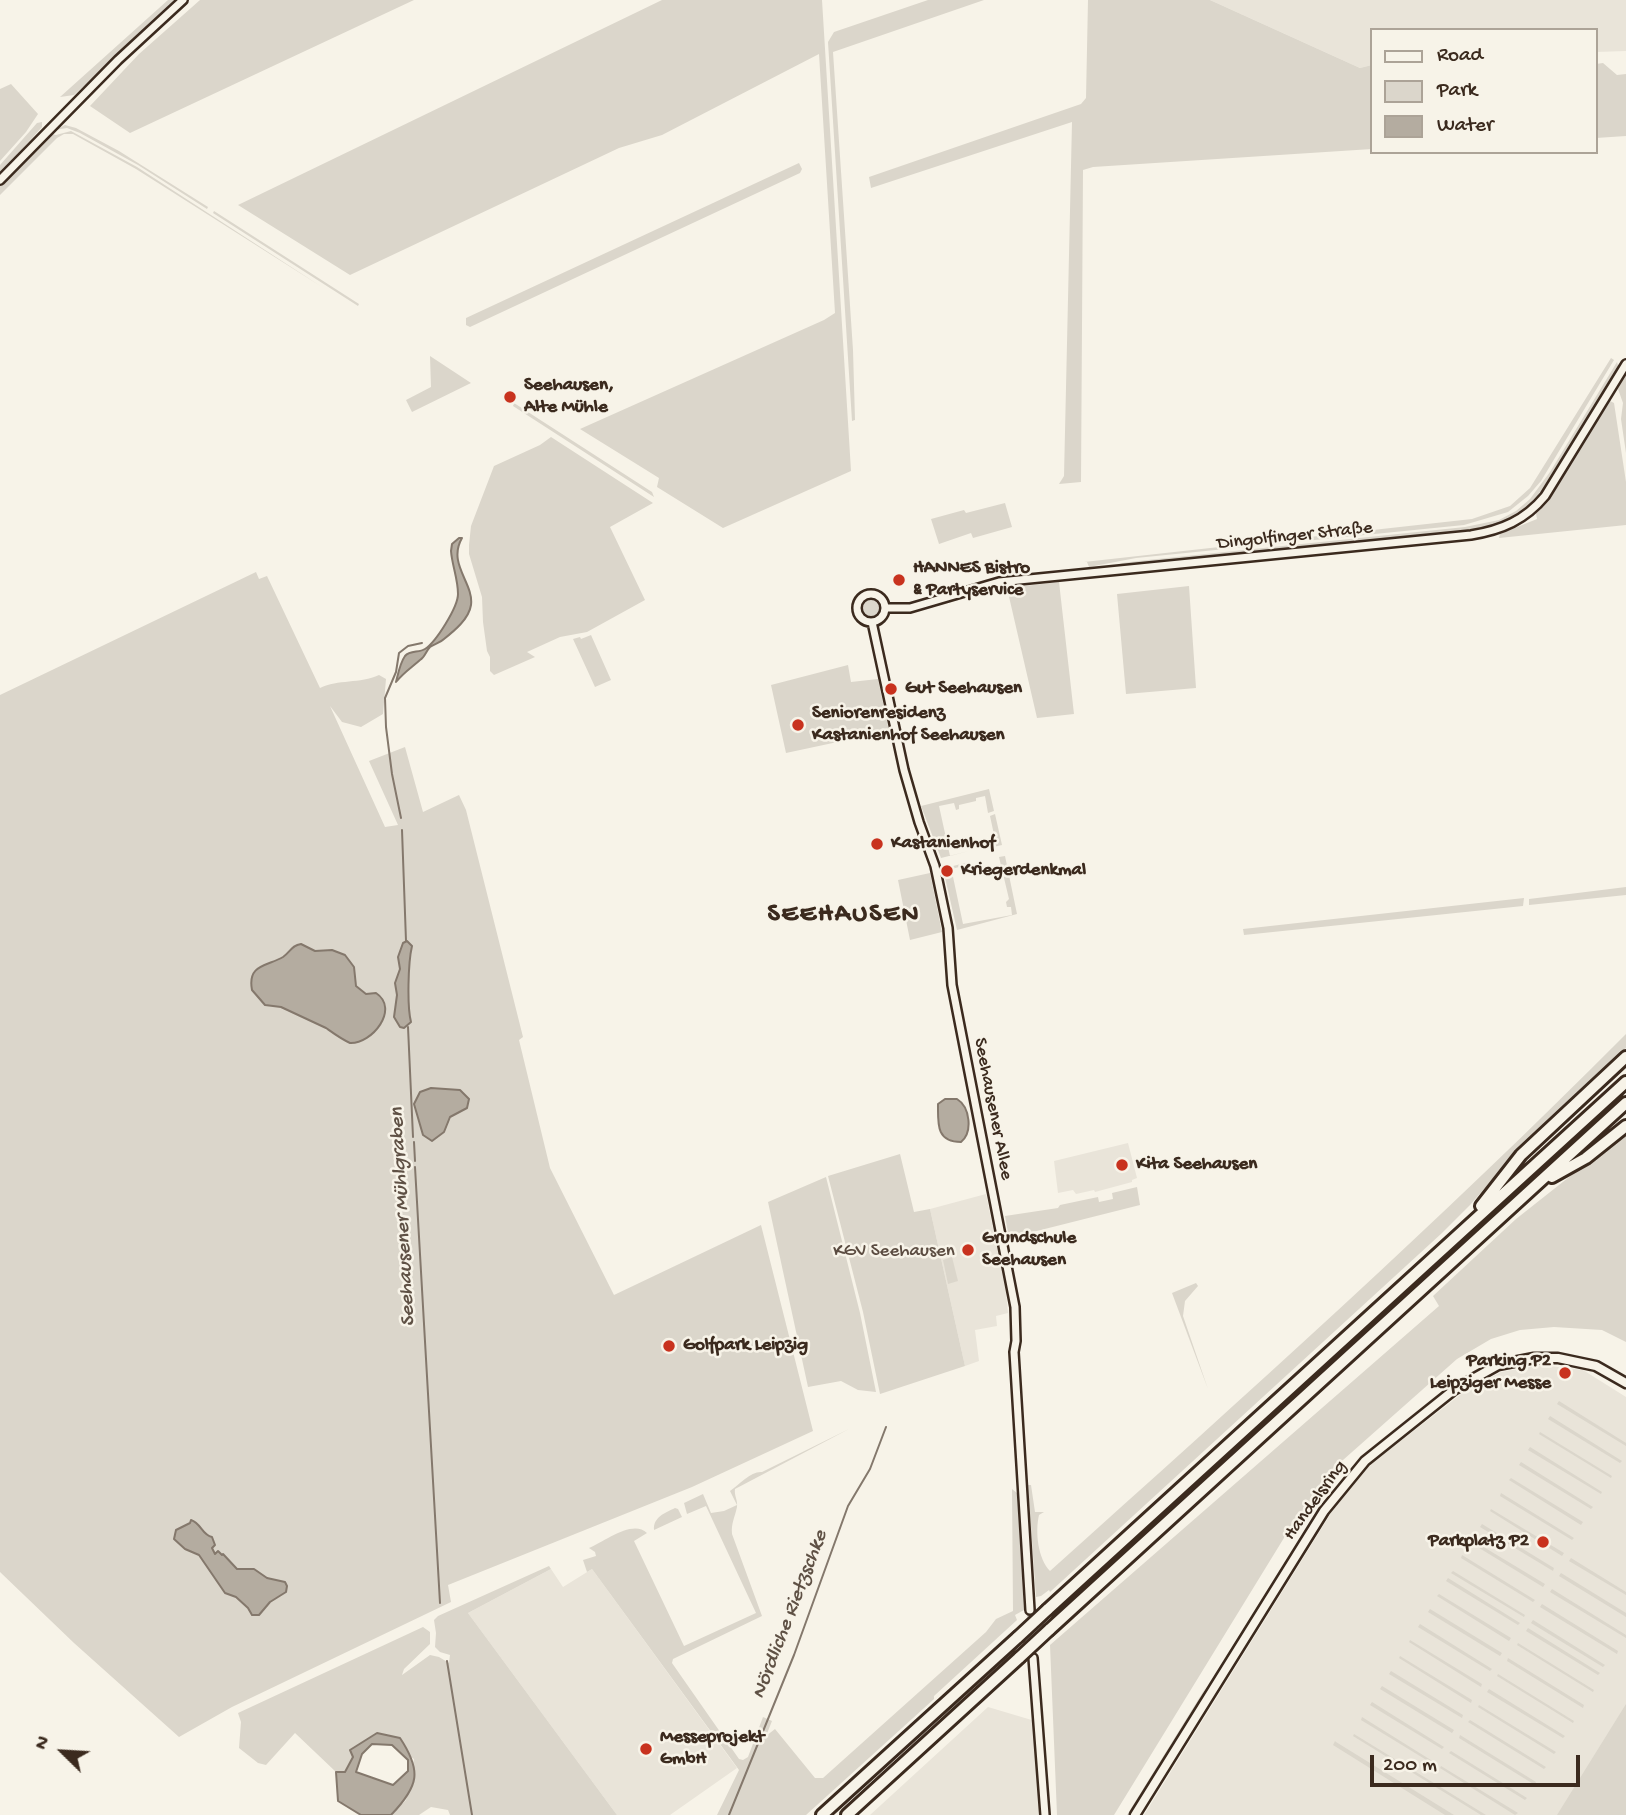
<!DOCTYPE html>
<html>
<head>
<meta charset="utf-8">
<style>
  body { margin:0 }
  #map { position:relative; width:1626px; height:1815px; overflow:hidden; background:#f7f3e8; font-family:"Gochi Hand",sans-serif }
  canvas { display:block }
  .legend { position:absolute; left:1370px; top:28px; width:228px; height:126px; box-sizing:border-box; background:#f7f3e8; border:2px solid #aca397; margin:0; padding:9px 12px; list-style:none; font-size:21px; color:#3b2a1e }
  .legend li { display:flex; align-items:center; gap:14px; height:35px }
  .legend b { width:35px; border:2px solid #aca397 }
  .north { position:absolute; left:28px; top:1717px; width:70px; height:70px; -webkit-text-stroke:5px #f7f3e8; paint-order:stroke; rotate:294deg; font-size:19px; font-weight:700; line-height:28px; text-align:center; color:#3b2a1e }
  .north::after { content:''; display:block; margin:auto; width:24px; height:32px; background:#3b2a1e; clip-path:polygon(50% 0,100% 100%,50% 72%,0 100%) }
  .scale { position:absolute; left:1370px; top:1755px; width:210px; height:32px; box-sizing:border-box; border:4px solid #3b2a1e; border-top:0; padding-left:9px; font-size:21px; line-height:24px; white-space:nowrap; color:#3b2a1e; -webkit-text-stroke:5px #f7f3e8; paint-order:stroke }
</style>
</head>
<body>
<div id="map">
<canvas width="1626" height="1815"></canvas>
<ul class="legend">
<li><b style="height:9px;background:#f7f3e8"></b>Road</li>
<li><b style="height:19px;background:#dbd6cb"></b>Park</li>
<li><b style="height:19px;background:#b4aca0"></b>Water</li>
</ul>
<div class="north">N</div>
<div class="scale">200 m</div>
</div>
<script>
const context = document.querySelector('canvas').getContext('2d');
context.lineJoin = 'round';
function fillPath(path, color) { context.fillStyle = color; context.fill(path, 'evenodd'); }
function trace(path, color, width, dash) { context.strokeStyle = color; context.lineWidth = width; context.lineCap = dash ? 'butt' : 'round'; context.setLineDash(dash || []); context.stroke(path); }
function write(font, color, halo, rows, align = 'center') {
  context.font = font + ' "Gochi Hand",sans-serif'; context.lineWidth = 5; context.setLineDash([]); context.textBaseline = 'middle'; context.strokeStyle = halo; context.fillStyle = color; for (const [text, x, y, turn = 0] of rows) {
    context.save(); context.translate(x, y); context.rotate((+turn || 0) * Math.PI / 180); context.textAlign = isNaN(turn) ? turn : align; if (halo) context.strokeText(text, 0, 0); context.fillText(text, 0, 0); context.restore();
  }
}
const built = new Path2D(`
  M 1210,0 L 1626,0 L 1626,51 L 1596,52 L 1596,30 L 1372,30 L 1372,65 L 1360,68 Z
  M 1128,1143 L 1137,1178 L 1132,1180 L 1132,1182 L 1095,1192 L 1094,1190 L 1076,1194 L 1073,1190 L 1058,1193 L 1054,1161 Z
  M 986,1194 L 1006,1292 L 1008,1313 L 996,1316 L 997,1326 L 975,1330 L 979,1361 L 965,1366 L 930,1209 Z
  M 1541,1365 L 1583,1370 L 1626,1397 L 1626,1815 L 1144,1815 L 1336,1505 L 1351,1485 L 1367,1467 L 1465,1391 L 1501,1372 Z
  M 551,1569 L 563,1587 L 592,1569 L 737,1768 L 670,1815 L 617,1815 L 468,1613 Z
  M 988,1707 L 1035,1721 L 1041,1815 L 870,1815 Z`);
const green = new Path2D(`
  M 168,0 L 178,0 L 74,95 L 60,97 Z
  M 200,0 L 414,0 L 130,133 L 90,106 L 139,54 Z
  M 662,0 L 822,0 L 851,471 L 723,528 L 657,487 L 659,478 L 580,429 L 824,320 L 835,313 L 819,54 L 662,135 L 619,148 L 350,275 L 238,205 Z
  M 928,0 L 984,0 L 833,52 L 853,350 L 855,420 L 852,421 L 828,42 L 834,32 Z
  M 1088,0 L 1210,0 L 1360,68 L 1372,65 L 1372,149 L 1093,167 L 1083,170 L 1081,482 L 1059,484 L 1064,476 L 1072,122 L 871,188 L 869,177 L 1081,104 L 1086,98 Z
  M 1603,63 L 1617,75 L 1626,74 L 1626,136 L 1596,138 L 1596,64 Z
  M 11,84 L 38,114 L 26,132 L 0,161 L 0,89 Z
  M 42,122 L 42,127 L 0,174 L 0,165 L 37,123 Z
  M 65,125 L 76,128 L 119,151 L 208,207 L 207,209 L 138,165 L 80,133 L 67,128 L 55,130 Z
  M 71,131 L 137,167 L 322,287 L 136,169 L 73,134 L 64,134 L 57,138 L 0,195 L 0,186 L 52,134 L 56,135 Z
  M 799,163 L 802,169 L 800,173 L 470,327 L 466,325 L 466,318 Z
  M 214,211 L 359,304 L 358,306 L 213,213 Z
  M 430,356 L 471,383 L 412,412 L 406,400 L 431,387 Z
  M 1611,358 L 1614,360 L 1541,481 L 1528,496 L 1508,512 L 1464,525 L 1136,558 L 1089,567 L 1087,562 L 1084,562 L 1472,519 L 1510,506 L 1530,488 Z
  M 1617,362 L 1619,369 L 1549,482 L 1535,501 L 1520,515 L 1504,523 L 1473,531 L 1109,568 L 1122,563 L 1138,561 L 1465,527 L 1499,520 L 1516,511 L 1530,499 L 1550,472 Z
  M 1626,372 L 1626,453 L 1621,419 L 1623,403 L 1618,389 Z
  M 1610,401 L 1614,403 L 1626,482 L 1626,525 L 1499,538 L 1500,534 L 1537,519 L 1536,513 L 1550,496 Z
  M 514,403 L 652,492 L 654,497 L 513,406 Z
  M 551,437 L 653,503 L 610,527 L 645,600 L 587,632 L 560,637 L 527,652 L 535,657 L 494,675 L 490,671 L 490,657 L 487,651 L 483,622 L 482,597 L 469,554 L 469,545 L 471,526 L 494,466 L 540,445 Z
  M 1005,503 L 1012,527 L 973,538 L 971,533 L 939,544 L 931,519 L 964,510 L 966,513 Z
  M 256,572 L 259,579 L 267,576 L 320,688 C 338,679 360,684 379,675 L 386,679 L 383,714 L 361,727 L 342,722 L 330,706 L 385,827 L 398,825 L 369,761 L 405,747 L 423,812 L 459,795 L 466,810 L 523,1037 L 519,1040 L 550,1168 L 614,1295 L 761,1225 L 813,1431 L 692,1487 L 448,1585 L 451,1602 L 232,1707 L 179,1737 L 74,1643 L 0,1572 L 0,695 Z
  M 1059,582 L 1074,714 L 1037,718 L 1007,588 Z
  M 1189,586 L 1196,688 L 1126,694 L 1117,594 Z
  M863 608a8 8 0 1 1 16 0a8 8 0 1 1-16 0Z
  M 591,635 L 611,680 L 595,687 L 573,639 L 580,637 L 581,639 Z
  M 848,665 L 851,682 L 878,679 L 889,731 L 786,753 L 771,685 Z
  M 989,789 L 994,811 L 988,813 L 985,796 L 976,798 L 976,801 L 959,805 L 959,809 L 956,810 L 954,803 L 939,806 L 950,856 L 969,851 L 941,858 L 921,806 Z
  M 995,814 L 1002,845 L 980,850 L 996,844 L 990,816 Z
  M 1005,856 L 1017,914 L 957,930 L 944,873 L 950,872 L 949,867 L 969,862 L 972,864 L 955,868 L 952,872 L 963,924 L 1012,915 L 1011,907 L 1007,907 L 1006,902 L 1009,899 L 999,857 Z
  M 930,873 L 942,932 L 910,940 L 898,880 Z
  M 1626,887 L 1626,895 L 1529,905 L 1529,899 Z
  M 1524,898 L 1523,906 L 1244,935 L 1243,929 Z
  M 1626,1034 L 1626,1048 L 1514,1155 L 1470,1205 L 1442,1233 L 1050,1592 L 1049,1590 L 1041,1596 L 1036,1597 L 1028,1485 L 1031,1485 L 1035,1512 L 1044,1512 L 1039,1515 C 1035,1532 1038,1559 1050,1571 C 1245,1396 1441,1220 1626,1034 Z
  M 1626,1132 L 1626,1342 L 1602,1330 L 1554,1327 L 1520,1330 L 1491,1339 L 1457,1359 L 1334,1468 L 1287,1533 L 1114,1815 L 1057,1815 L 1050,1645 L 1439,1306 L 1433,1296 L 1516,1219 Z
  M 900,1154 L 914,1212 L 930,1209 L 965,1366 L 880,1394 L 863,1312 L 828,1176 Z
  M 826,1177 L 860,1313 L 876,1392 L 858,1390 L 841,1381 L 808,1387 L 768,1202 Z
  M 1137,1187 L 1140,1205 L 1009,1238 L 1005,1216 L 1058,1208 L 1060,1205 L 1098,1197 L 1099,1202 L 1113,1199 L 1112,1193 Z
  M 952,1257 L 958,1281 L 948,1284 L 943,1260 Z
  M 1196,1283 L 1198,1286 L 1185,1301 L 1183,1316 L 1208,1389 L 1172,1293 Z
  M 1559,1401 L 1626,1443 L 1626,1446 L 1557,1404 Z
  M 1550,1416 L 1622,1461 L 1620,1463 L 1548,1419 Z
  M 849,1429 L 735,1489 C 734,1496 738,1500 737,1507 C 735,1517 731,1523 732,1534 L 762,1616 L 673,1659 L 672,1663 L 739,1759 L 743,1760 L 748,1757 L 763,1717 L 772,1721 L 766,1736 L 775,1729 L 815,1778 L 823,1778 L 986,1632 L 996,1619 L 1013,1611 L 1012,1489 L 1017,1493 L 1024,1610 L 1015,1615 L 1017,1620 L 934,1696 L 934,1699 L 806,1815 L 717,1815 L 739,1770 L 592,1569 L 587,1572 L 583,1560 L 596,1556 L 595,1552 L 589,1548 C 605,1541 633,1519 647,1533 L 634,1541 L 684,1646 L 756,1613 L 706,1506 L 687,1514 L 684,1503 L 703,1494 L 711,1513 L 724,1511 L 737,1505 L 730,1491 C 740,1484 751,1471 762,1472 Z
  M 1540,1432 L 1612,1476 L 1611,1478 L 1539,1434 Z
  M 1530,1447 L 1602,1492 L 1601,1494 L 1528,1450 Z
  M 1521,1462 L 1593,1507 L 1591,1509 L 1519,1465 Z
  M 1511,1478 L 1583,1522 L 1581,1525 L 1509,1480 Z
  M 1501,1493 L 1574,1538 L 1572,1540 L 1500,1496 Z
  M 675,1508 L 678,1509 L 682,1517 L 654,1530 C 653,1517 665,1513 675,1508 Z
  M 1491,1509 L 1564,1553 L 1562,1556 L 1490,1511 Z
  M 1482,1524 L 1554,1568 L 1553,1571 L 1480,1527 Z
  M 1472,1540 L 1545,1584 L 1543,1587 L 1471,1543 Z
  M 1462,1555 L 1535,1600 L 1533,1602 L 1461,1558 Z
  M 1571,1558 L 1626,1592 L 1626,1595 L 1569,1561 Z
  M 549,1566 L 551,1569 L 468,1613 L 617,1815 L 450,1815 L 448,1810 L 431,1807 L 419,1815 L 391,1815 L 406,1800 L 414,1759 L 376,1733 L 353,1757 L 345,1772 L 336,1772 L 295,1733 L 266,1765 L 258,1763 L 239,1748 L 241,1722 L 238,1713 L 423,1627 L 430,1632 L 430,1644 L 404,1669 L 402,1675 L 430,1655 L 439,1657 L 449,1663 L 450,1655 L 440,1652 L 435,1647 L 436,1633 L 434,1620 L 438,1616 Z
  M 1453,1571 L 1525,1615 L 1524,1617 L 1451,1573 Z
  M 1561,1573 L 1626,1613 L 1626,1617 L 1559,1576 Z
  M 1448,1578 L 1520,1623 L 1518,1625 L 1446,1581 Z
  M 1552,1589 L 1626,1635 L 1626,1638 L 1550,1592 Z
  M 1439,1594 L 1511,1638 L 1509,1641 L 1437,1596 Z
  M 1542,1604 L 1618,1651 L 1617,1654 L 1540,1607 Z
  M 1430,1609 L 1502,1653 L 1500,1656 L 1428,1612 Z
  M 1533,1620 L 1605,1665 L 1603,1667 L 1531,1623 Z
  M 1420,1624 L 1492,1669 L 1490,1671 L 1418,1627 Z
  M 1528,1628 L 1600,1673 L 1598,1675 L 1526,1631 Z
  M 1410,1640 L 1482,1684 L 1481,1687 L 1409,1642 Z
  M 1518,1643 L 1594,1690 L 1593,1692 L 1517,1645 Z
  M 1400,1656 L 1472,1700 L 1471,1703 L 1399,1658 Z
  M 1508,1658 L 1584,1705 L 1583,1708 L 1507,1661 Z
  M 1391,1671 L 1463,1715 L 1462,1718 L 1389,1674 Z
  M 1498,1674 L 1574,1721 L 1573,1723 L 1497,1676 Z
  M 1382,1686 L 1454,1730 L 1452,1733 L 1380,1689 Z
  M 1206,1687 L 1190,1719 L 1131,1815 L 1127,1815 Z
  M 1489,1689 L 1565,1736 L 1563,1738 L 1487,1692 Z
  M 1372,1702 L 1444,1747 L 1442,1749 L 1370,1705 Z
  M 1626,1704 L 1626,1815 L 1557,1815 Z
  M 1479,1705 L 1556,1752 L 1554,1754 L 1478,1707 Z
  M 1362,1717 L 1434,1762 L 1433,1764 L 1361,1720 Z
  M 1470,1720 L 1546,1767 L 1544,1769 L 1468,1722 Z
  M 1354,1734 L 1486,1815 L 1481,1815 L 1353,1736 Z
  M 1460,1735 L 1536,1782 L 1535,1785 L 1459,1738 Z
  M 1335,1741 L 1336,1742 L 1454,1815 L 1445,1815 L 1333,1745 Z
  M 1451,1751 L 1527,1798 L 1525,1800 L 1449,1753 Z
  M 1441,1766 L 1518,1813 L 1515,1815 L 1440,1768 Z`);
const water = new Path2D(`
  M 459,538 L 462,538 C 447,564 474,583 471,605 C 469,619 454,631 444,639 C 440,643 434,644 430,647 C 426,651 425,657 420,660 C 411,668 404,672 396,682 C 398,674 400,663 405,656 C 410,650 419,653 425,649 C 436,642 458,607 458,594 C 458,579 452,565 451,551 L 452,544 Z
  M 407,941 L 412,946 C 408,963 407,1007 411,1022 L 404,1028 L 400,1027 L 394,1017 L 397,995 L 395,983 L 400,969 L 398,957 L 403,943 Z
  M 301,944 L 315,951 L 332,950 L 345,955 L 354,967 L 356,986 L 366,994 L 376,993 C 400,1009 372,1044 350,1043 C 341,1039 333,1033 326,1028 L 281,1007 L 265,1005 L 252,990 C 247,964 268,966 283,957 C 290,952 292,945 301,944 Z
  M 431,1088 L 460,1090 L 469,1099 L 467,1108 L 450,1117 L 444,1132 L 432,1141 L 423,1135 L 414,1104 L 420,1092 Z
  M 945,1099 L 957,1099 C 970,1107 973,1132 961,1142 C 936,1142 938,1124 938,1104 Z
  M 191,1520 C 201,1523 202,1535 212,1537 L 215,1545 L 212,1548 L 215,1554 L 218,1551 L 222,1555 L 223,1554 L 237,1569 L 254,1569 L 267,1578 L 285,1582 L 287,1586 L 286,1592 L 270,1602 L 259,1615 L 252,1615 L 248,1608 L 236,1597 L 225,1593 L 199,1555 L 185,1549 L 174,1539 L 176,1530 L 190,1523 Z
  M 377,1733 L 400,1738 C 422,1771 419,1786 391,1815 L 361,1815 L 338,1801 L 336,1772 L 345,1772 L 353,1757 L 350,1750 ZM 372,1744 L 392,1745 L 408,1760 L 408,1771 L 393,1785 L 356,1772 L 362,1754 Z`);
const stream = new Path2D(`
  M 401,818 L 392,774 L 386,727 L 385,698 L 396,672 L 399,653 L 408,646 L 422,643
  M 402,830 L 406,941
  M 408,1027 L 413,1137
  M 414,1142 L 415,1161
  M 415,1167 L 440,1603
  M 447,1661 L 472,1815
  M 729,1815 L 794,1655 L 848,1506 L 870,1469 L 886,1427`);
const tertiaryTunnel = new Path2D(`
  M 1030,1610 L 1032,1647`);
const tertiary = new Path2D(`
  M 0,180 L 118,60 L 183,0
  M857 608a14 14 0 1 1 28 0a14 14 0 1 1-28 0Z
  M 885,608 L 910,608 L 999,582 L 1471,535 C 1502,530 1525,520 1545,496 L 1626,364
  M 872,622 L 904,770 L 919,822 L 935,866 L 948,928 L 952,985 L 1015,1307 L 1016,1341 L 1014,1352 L 1030,1610
  M 1033,1658 L 1045,1815`);
const secondary = new Path2D(`
  M 1135,1815 L 1324,1511 L 1365,1461 L 1455,1389 L 1498,1365 L 1534,1358 L 1558,1358 L 1596,1366 L 1626,1383`);
const motorway = new Path2D(`
  M 1552,1177 L 1586,1158 L 1626,1126
  M 1481,1206 L 1521,1155 L 1626,1057
  M 1047,1610 L 1626,1082
  M 1049,1630 L 1626,1103
  M 822,1815 L 1018,1637
  M 847,1815 L 1020,1657`);
const motorwayBridge = new Path2D(`
  M 1018,1637 L 1047,1610
  M 1020,1657 L 1049,1630`);
const markers = [
  [510,397,7,"#c8321e"],
  [899,580,7,"#c8321e"],
  [891,689,7,"#c8321e"],
  [798,725,7,"#c8321e"],
  [877,844,7,"#c8321e"],
  [947,871,7,"#c8321e"],
  [1122,1165,7,"#c8321e"],
  [968,1250,7,"#c8321e"],
  [669,1346,7,"#c8321e"],
  [1565,1373,7,"#c8321e"],
  [1543,1542,7,"#c8321e"],
  [646,1749,7,"#c8321e"]
];
const poiNames = [
  ["Seehausen,",524,386],
  ["Alte Mühle",524,408],
  ["HANNES Bistro",913,569],
  ["& Partyservice",913,591],
  ["Gut Seehausen",905,689],
  ["Seniorenresidenz",812,714],
  ["Kastanienhof Seehausen",812,736],
  ["Kastanienhof",891,844],
  ["Kriegerdenkmal",961,871],
  ["Kita Seehausen",1136,1165],
  ["Grundschule",982,1239],
  ["Seehausen",982,1261],
  ["Golfpark Leipzig",683,1346],
  ["Parking P2",1551,1362,"right"],
  ["Leipziger Messe",1551,1384,"right"],
  ["Parkplatz P2",1529,1542,"right"],
  ["Messeprojekt",660,1738],
  ["GmbH",660,1760]
];
const streetNames = [
  ["Dingolfinger Straße",1295,537,-6],
  ["Seehausener Allee",992,1109,79],
  ["Handelsring",1316,1501,-54]
];
const parkNames = [
  ["KGV Seehausen",894,1252]
];
const waterNames = [
  ["Seehausener Mühlgraben",404,1217,-93],
  ["Nördliche Rietzschke",791,1615,-69]
];
const districtNames = [
  ["SEEHAUSEN",844,916]
];
fillPath(built, '#e9e4d9');
fillPath(green, '#dbd6cb');
fillPath(water, '#b4aca0');
trace(water, '#84786c', 2);
trace(stream, '#84786c', 2);
trace(tertiaryTunnel, '#d1cbc0', 7, [7, 3.5]);
trace(tertiary, '#3b2a1e', 12);
trace(secondary, '#3b2a1e', 13);
trace(motorway, '#3b2a1e', 16);
trace(tertiary, '#f7f3e8', 7);
trace(secondary, '#f7f3e8', 8);
trace(motorway, '#f7f3e8', 10);
trace(motorwayBridge, '#3b2a1e', 16, []);
trace(motorwayBridge, '#f7f3e8', 10);
for (const [x, y, r, color] of markers) { const dot = new Path2D(); dot.arc(x, y, r, 0, 2 * Math.PI); context.fillStyle = color; context.fill(dot); trace(dot, '#f7f3e8', 2.5); }
write('bold 19px', '#3b2a1e', '#f7f3e8', poiNames, 'left');
write('19px', '#3b2a1e', '#f7f3e8', streetNames);
write('19px', '#5b4c41', '#f7f3e8', parkNames);
write('italic 21px', '#5f5145', '#f7f3e8', waterNames);
context.letterSpacing = '2px';
write('bold 26px', '#3b2a1e', '#f7f3e8', districtNames);
context.letterSpacing = '0px';
</script>
</body>
</html>
